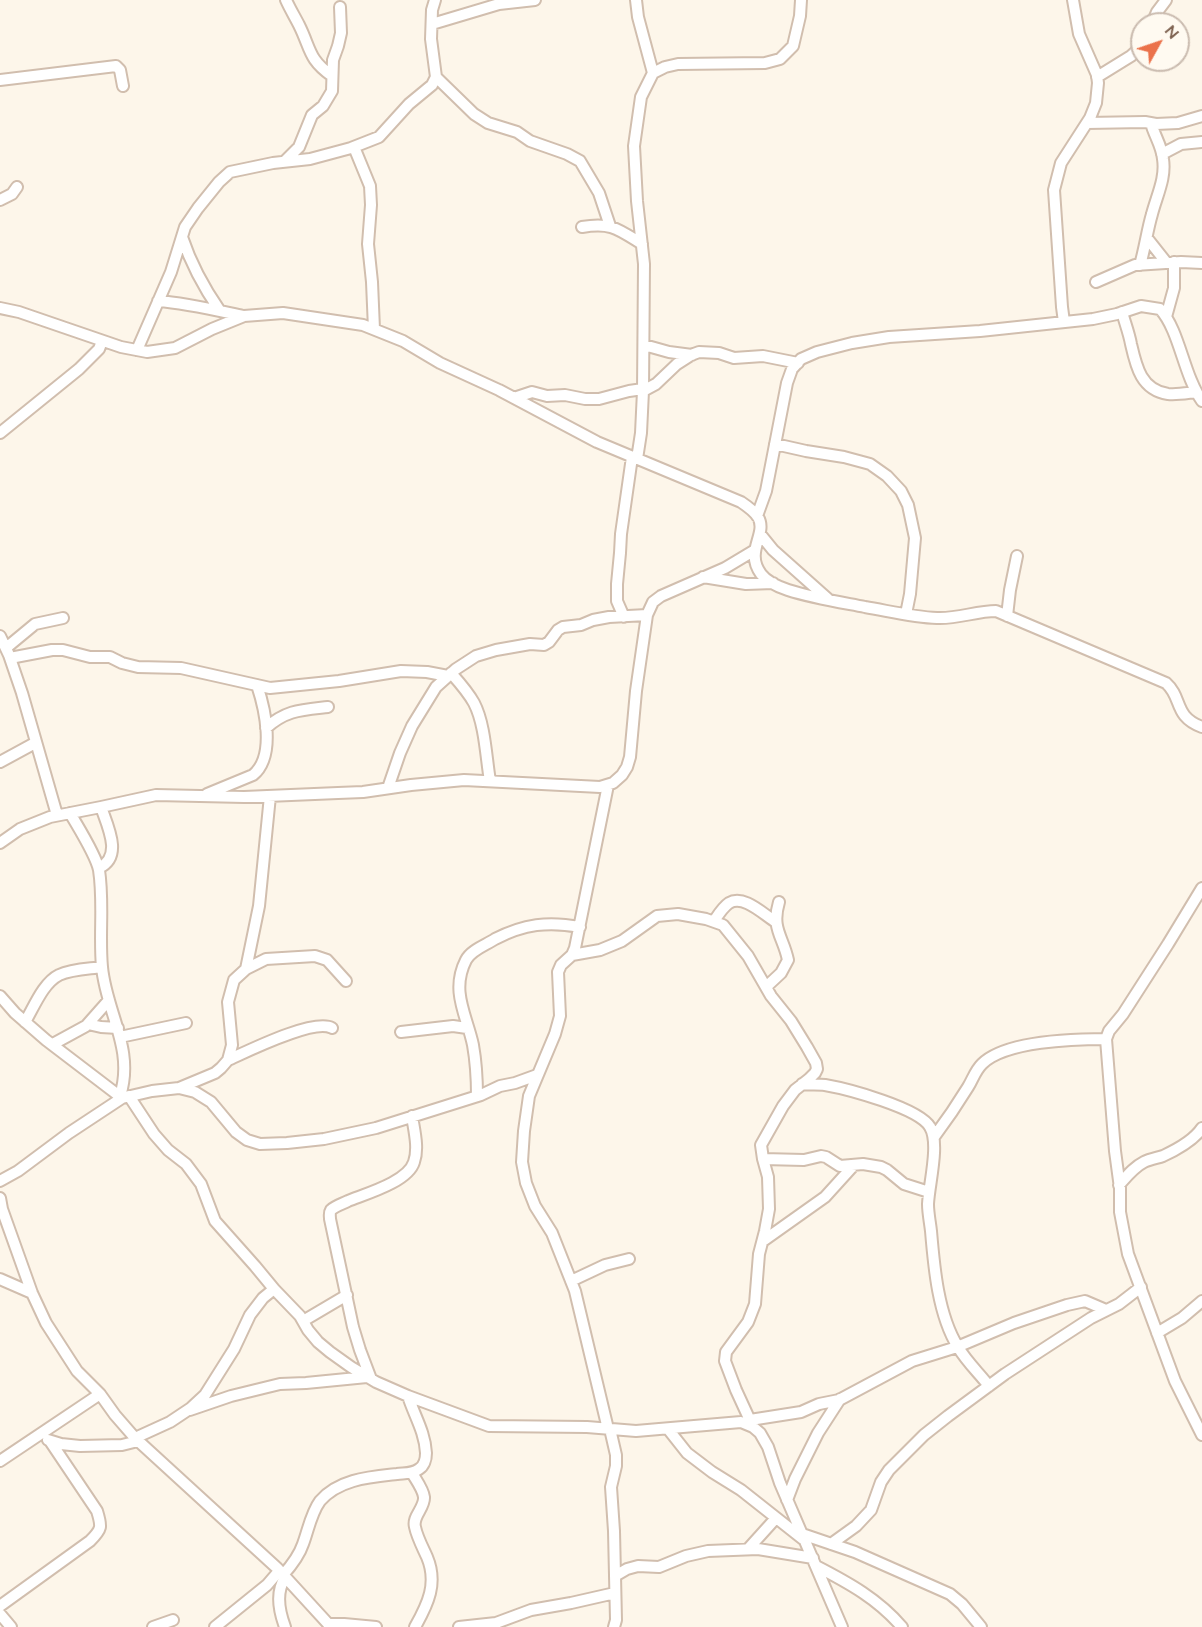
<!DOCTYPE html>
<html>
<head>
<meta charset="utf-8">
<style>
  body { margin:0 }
  #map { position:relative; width:1202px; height:1627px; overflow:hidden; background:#fdf6ea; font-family:Mulish,sans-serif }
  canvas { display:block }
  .north { position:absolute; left:1130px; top:12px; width:60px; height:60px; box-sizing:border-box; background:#fffaf1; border:2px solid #cabbaf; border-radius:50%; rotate:50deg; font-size:16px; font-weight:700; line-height:24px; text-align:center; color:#7a5d4b }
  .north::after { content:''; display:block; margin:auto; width:21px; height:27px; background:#eb724b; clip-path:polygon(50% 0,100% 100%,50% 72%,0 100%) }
</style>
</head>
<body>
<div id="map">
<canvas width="1202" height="1627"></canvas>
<div class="north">N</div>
</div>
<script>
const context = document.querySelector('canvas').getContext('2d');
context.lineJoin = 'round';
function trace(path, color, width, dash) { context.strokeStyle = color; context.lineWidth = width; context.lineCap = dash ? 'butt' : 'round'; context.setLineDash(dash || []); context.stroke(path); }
const street = new Path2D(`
  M 286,0 C 290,9 295,17 299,25 C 311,49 308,59 332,76
  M 636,0 L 638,17 L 653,73
  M 432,24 L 499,4 L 535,0
  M 1152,24 L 1157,12 L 1166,0
  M 436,77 L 474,114 L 488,123 L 517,132 L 530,141 L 567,154 L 580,161 L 599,193 L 610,226
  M 1097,77 L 1131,56 L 1142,46
  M 0,80 L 116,66 L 120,70 L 123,86
  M 1087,123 L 1145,122 L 1156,124 L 1178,123 L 1202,116
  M 354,147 L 370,186 L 371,205 L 368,244 L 372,282 L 374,329
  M 1162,154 L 1181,144 L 1202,142
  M 284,162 L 299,147 L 312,115 L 323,106 L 332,91 L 333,60 L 338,46 L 341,33 L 340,7
  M 0,200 L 12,194 L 17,187
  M 582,227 C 611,222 618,229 642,244
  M 182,237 C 191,264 204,288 220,311
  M 1147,238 L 1166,262
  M 1140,265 C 1145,248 1147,231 1152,214 C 1157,195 1166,178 1163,159 C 1162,146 1154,135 1151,123
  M 1096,282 L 1135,265 L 1181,262 L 1202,263
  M 158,301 C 186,303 215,310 243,316
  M 0,308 L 19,312 L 121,347 L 147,352 L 175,348 L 212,329 L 244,316 L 283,313 L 363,325 L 403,341 L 440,363 L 499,390 L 597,442 L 741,502 C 747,506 754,511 758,517 C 768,534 744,551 761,574 C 767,582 779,587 788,590 C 813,598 839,602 865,607 C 889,611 913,617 937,618 C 958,619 976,611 996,611 L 1166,683 C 1183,698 1173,716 1202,727
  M 1122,312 C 1125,323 1129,333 1131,344 C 1136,366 1141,390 1168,394 C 1177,395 1187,393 1196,392
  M 1166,317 L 1174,288 L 1174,262
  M 1064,322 L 1062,307 L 1054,190 L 1061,163 L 1090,118 L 1096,103 L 1098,83 L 1097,75 L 1079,34 L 1073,0
  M 644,345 L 669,352 L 692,355
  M 137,350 L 171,272 L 185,227 L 198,208 L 219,182 L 230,172 L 273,163 L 310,159 L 351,148 L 379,137 L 409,104 L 432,85 L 436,77 L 431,39 L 432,10 L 435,0
  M 643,391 L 656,384 L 677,364 L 691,355 L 699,352 L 719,353 L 734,358 L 763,356 L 798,363
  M 514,398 L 532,392 L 547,396 L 565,395 L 585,399 L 599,399 L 629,391 L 643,389
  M 0,433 L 79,369 L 99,349 L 102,341
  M 775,444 L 806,451 L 844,457 L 870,464 L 887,476 L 901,491 L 908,505 L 915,538 L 910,594 L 906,614
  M 637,459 L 641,433 L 643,391 L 644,264 L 637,201 L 634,146 L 641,97 L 653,73 L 665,67 L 678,64 L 765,63 L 780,59 L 793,46 L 800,16 L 801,0
  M 757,516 L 766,491 L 787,383 L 792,369 L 801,359 L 817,352 L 852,343 L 889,337 L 980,331 L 1093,319 L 1117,314 L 1141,306 L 1160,309 C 1180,331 1183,374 1202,401
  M 760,534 L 773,550 L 828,599
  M 703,577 L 746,584 L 773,583
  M 1007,616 L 1010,590 L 1017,556
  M 624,617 L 617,601 L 617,584 L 620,553 L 621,534 L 632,457
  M 0,636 L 9,655 L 22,693 L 57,815
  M 6,648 L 35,624 L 63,618
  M 10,658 L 52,650 L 63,650 L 90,657 L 110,657 L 122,663 L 138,667 L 181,668 L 270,688 L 339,681 L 401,671 L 427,672 L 448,676
  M 451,673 C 459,682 468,692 474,703 C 485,724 486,757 490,781
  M 266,728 C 286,710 301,710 328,707
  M 0,762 L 35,743
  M 388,788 L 400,753 L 412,726 L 436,687 L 456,669 L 476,656 L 496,650 L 530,644 L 544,645 L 549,642 L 558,630 L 563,627 L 581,625 L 593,620 L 609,617 L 647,615
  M 207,794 L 253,775 C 276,756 265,709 257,685
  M 70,813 C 78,827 96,855 99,870 C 104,902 99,935 102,967 C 106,1012 135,1049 120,1096
  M 0,843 L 20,829 L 50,817 L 101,807 L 156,795 L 244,797 L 338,793 L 363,792 L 411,785 L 464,780 L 600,787 L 613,783 L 622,775 L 627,767 L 630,757 L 636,691 L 647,615 L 653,602 L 661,596 L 725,568 L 755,550
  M 99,868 C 123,857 108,827 101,807
  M 1202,888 L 1168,944 L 1123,1014 L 1109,1031 L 1106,1039 L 1115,1151 L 1120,1188 L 1120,1212 L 1128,1254 L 1175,1381 L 1202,1435
  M 714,921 C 718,915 723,907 729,903 C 744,894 764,915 776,922
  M 572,955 L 600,950 L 622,941 L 657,916 L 678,914 L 706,919 L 723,925 L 748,956 L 771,996 L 791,1021 L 807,1047 L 816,1063 L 817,1069 L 815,1073 L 809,1079 L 795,1090 L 783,1106 L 761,1145 L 763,1159 L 768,1177 L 769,1209 L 765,1231 L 759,1254 L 755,1304 L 748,1322 L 726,1352 L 725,1361 L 736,1390 L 753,1427
  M 246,969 L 259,906 L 270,796
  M 766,987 L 781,973 L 788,960 C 783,936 771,929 779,902
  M 0,996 L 15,1013 L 46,1040 L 122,1098
  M 25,1022 C 34,1007 43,983 59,975 C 72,969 88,969 102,967
  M 88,1024 L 101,1027 L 118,1028
  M 401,1032 L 453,1026 L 467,1028
  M 120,1037 L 186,1023
  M 53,1044 L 86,1026 L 109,1000
  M 228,1060 C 248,1051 314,1018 332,1028
  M 802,1084 C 810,1085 818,1084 825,1085 C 848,1089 919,1108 930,1127 C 940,1143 929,1184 928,1204 C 928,1213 930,1222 931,1231 C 934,1267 938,1315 958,1347 C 966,1361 979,1373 989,1386
  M 179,1088 L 215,1073 L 221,1068 L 228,1060 L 232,1045 L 228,1002 L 234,980 L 246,969 L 266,959 L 315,956 L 327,960 L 346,981
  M 129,1096 L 154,1134 L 168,1150 L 186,1164 L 201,1184 L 215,1221 L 255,1266 L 274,1289 L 300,1316 L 308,1330 L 318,1342 L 330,1352 L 351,1367 L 376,1382 L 408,1396 L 489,1426 L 587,1427 L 636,1431 L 741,1422 L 753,1427 L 760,1433 L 768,1447 L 780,1483 L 842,1627
  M 477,1096 C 477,1079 476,1062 473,1045 C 467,1016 450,991 466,960 C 471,950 486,945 495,939 C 524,924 548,921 580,927
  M 934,1137 C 946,1121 957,1105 968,1087 C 973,1079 975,1071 982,1064 C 1005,1041 1074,1039 1106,1039
  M 763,1159 L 804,1160 L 821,1156 L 826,1157 L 840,1166 L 863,1164 L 881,1167 L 887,1170 L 904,1184 L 929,1192
  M 0,1181 L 18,1171 L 69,1133 L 122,1098 L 152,1091 L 179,1088 L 195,1092 L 211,1102 L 236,1132 L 247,1140 L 260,1144 L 287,1143 L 324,1139 L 376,1128 L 481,1095 L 500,1086 L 515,1083 L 537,1075
  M 1119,1185 C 1127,1176 1134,1167 1144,1162 C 1150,1159 1157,1158 1163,1156 C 1176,1150 1194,1140 1202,1128
  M 0,1198 L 2,1209 L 32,1293 L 46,1323 L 77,1371 L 100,1394 L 115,1415 L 135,1438 L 277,1568 L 331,1627
  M 763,1241 L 825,1197 L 854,1165
  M 0,1279 L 32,1293
  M 571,1281 L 605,1265 L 629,1259
  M 303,1321 L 347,1295
  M 1157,1333 L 1182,1318 L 1202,1301
  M 371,1379 L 360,1350 L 353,1327 L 330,1219 C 330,1216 329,1213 331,1210 C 335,1206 342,1204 348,1201 C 365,1194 408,1182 414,1162 C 419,1148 414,1130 412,1116
  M 190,1410 L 231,1396 L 280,1384 L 306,1383 L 367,1377
  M 750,1420 L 801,1412 L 819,1404 L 839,1400 L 912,1361 L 957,1347 L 1014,1323 L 1067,1305 L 1085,1301 L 1106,1310
  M 608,1429 L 575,1291 L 552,1233 L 535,1206 L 526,1183 L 522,1162 L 524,1131 L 529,1096 L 555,1034 L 560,1016 L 558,972 L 561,965 L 572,955 L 575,948 L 608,785
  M 610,1429 L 616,1455 L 616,1466 L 611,1487 L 614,1531 L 616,1620 L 614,1627
  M 668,1429 L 687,1453 L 712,1472 L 741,1490 L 803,1539
  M 135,1438 L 170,1422 L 191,1408 L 205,1395 L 234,1349 L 250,1315 L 263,1298 L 274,1289
  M 48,1440 L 61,1444 L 80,1446 L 122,1445 L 138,1441
  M 0,1461 L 100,1394
  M 412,1473 C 416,1480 423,1489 424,1497 C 425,1508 412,1516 415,1527 C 417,1537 423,1548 427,1557 C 438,1583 428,1604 415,1627
  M 787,1500 L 795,1479 L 818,1433 L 840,1399
  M 802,1534 L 855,1552 L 950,1594 L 962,1604 L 981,1627
  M 831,1544 L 856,1526 L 871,1510 L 881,1482 L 889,1470 L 924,1435 L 948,1416 L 1005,1374 L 1091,1318 L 1119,1304 L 1141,1287
  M 748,1549 L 776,1518
  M 816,1566 C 849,1583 878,1599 902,1627
  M 283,1575 C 291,1566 299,1556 303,1544 C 308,1531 311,1513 320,1501 C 339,1479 370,1477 397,1474 C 404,1473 413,1474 419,1469 C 424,1466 426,1459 426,1453 C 425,1432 414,1415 408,1396
  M 615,1576 L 627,1569 L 638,1566 L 659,1567 L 686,1556 L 708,1551 L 758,1549 L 813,1558
  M 0,1606 L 90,1541 C 102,1529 102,1527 97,1511 L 50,1441
  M 0,1614 L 11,1627
  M 328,1624 L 344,1624 L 376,1627
  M 153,1627 L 173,1620
  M 215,1627 L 267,1585 L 279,1571
  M 285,1627 C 279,1611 275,1593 285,1578
  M 459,1627 L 496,1623 L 531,1610 L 571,1603 L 615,1593`);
trace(street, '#d1beae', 14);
trace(street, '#fff', 10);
</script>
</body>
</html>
